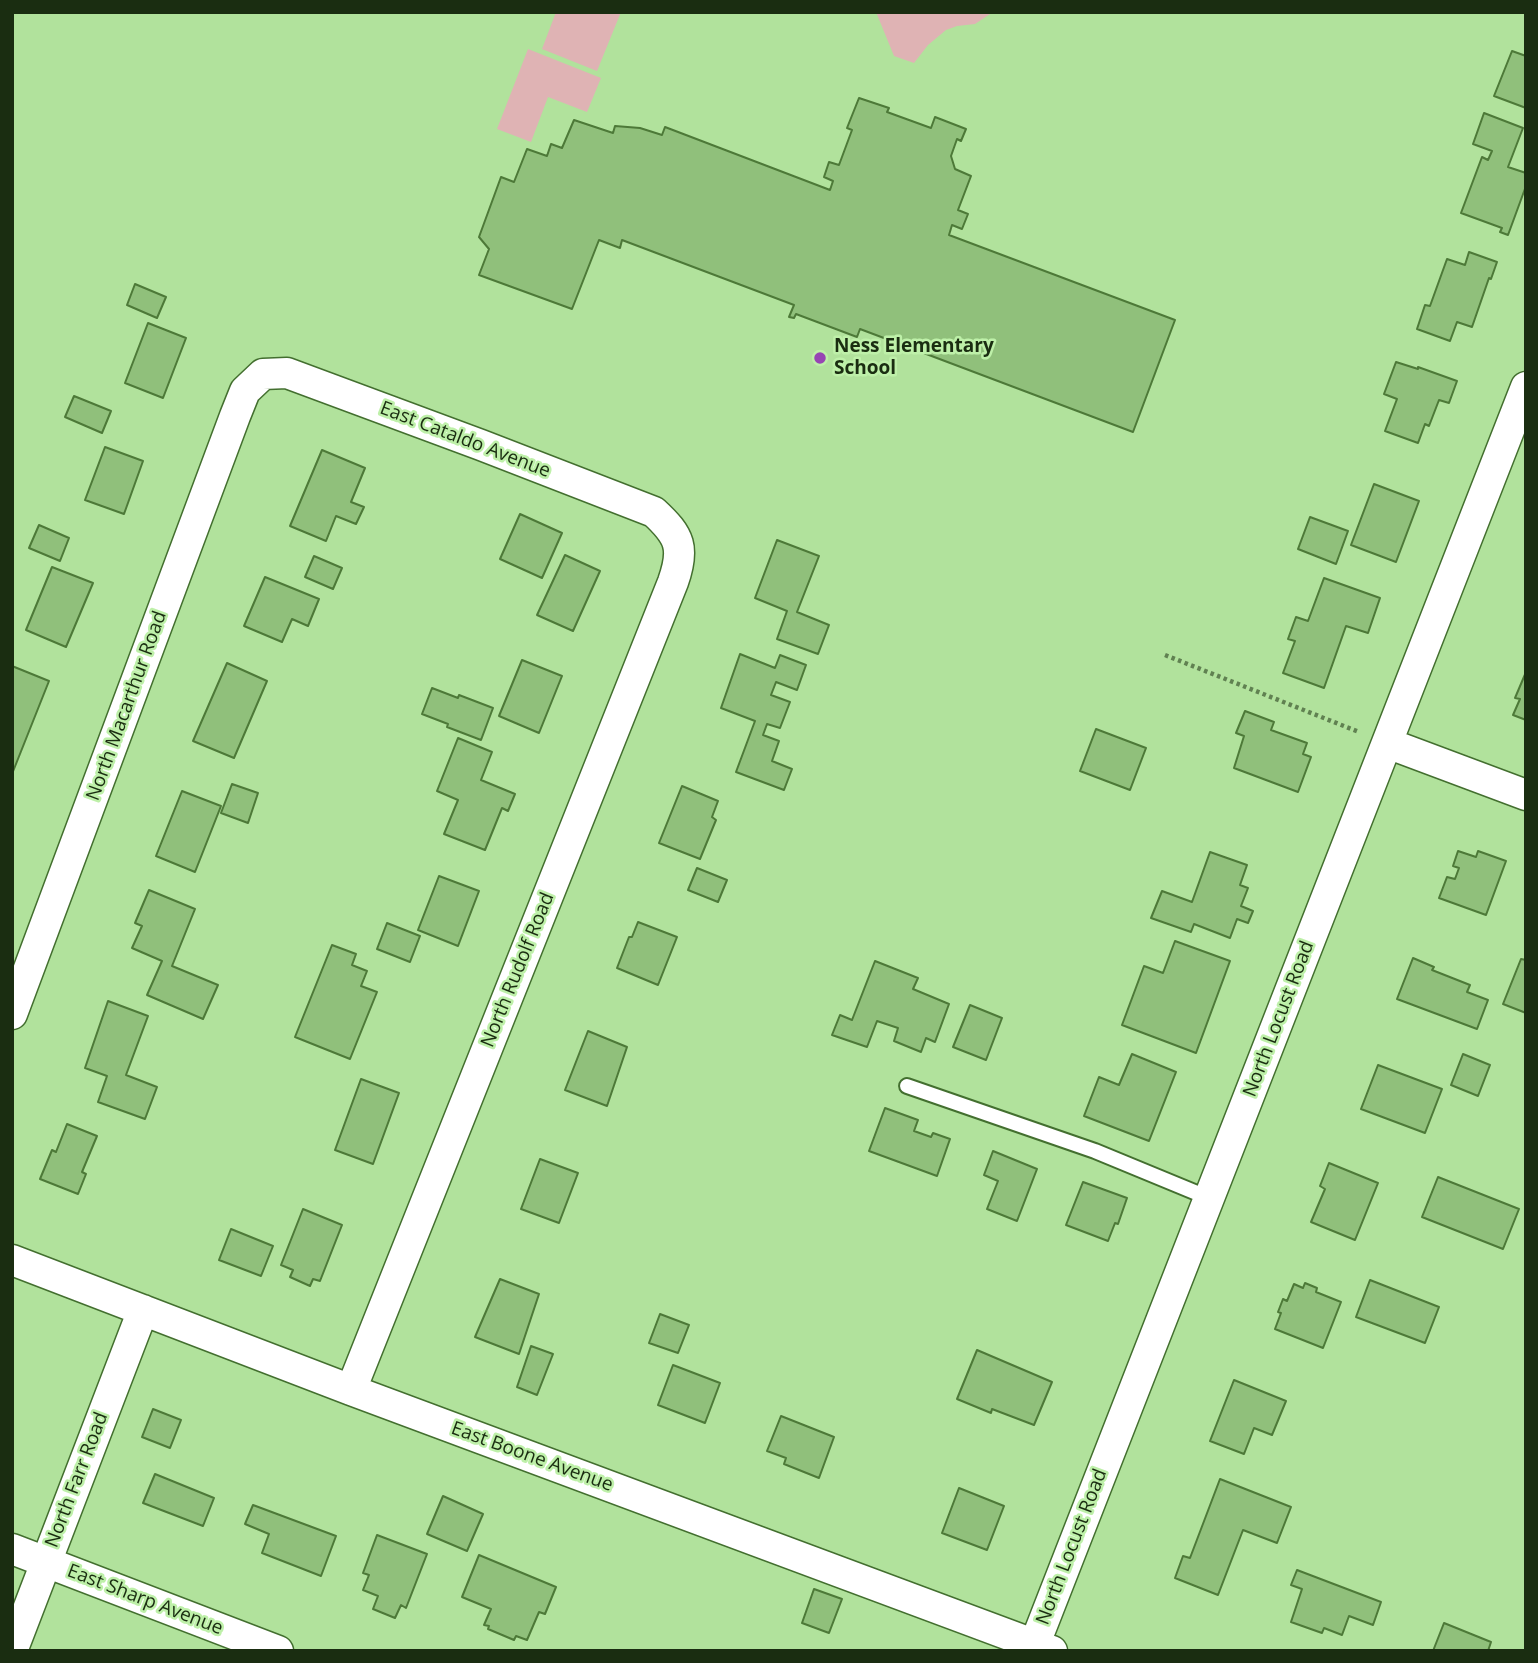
<!DOCTYPE html>
<html>
<head>
<meta charset="utf-8">
<style>
  body { margin:0 }
  #map { position:relative; width:1538px; height:1663px; overflow:hidden; background:#b1e29c; font-family:"Open Sans",sans-serif }
  canvas { display:block }
  .frame { position:absolute; inset:0; border:14px solid #1a2d11; pointer-events:none }
</style>
</head>
<body>
<div id="map">
<canvas width="1538" height="1663"></canvas>
<div class="frame"></div>
</div>
<script>
const context = document.querySelector('canvas').getContext('2d');
context.lineJoin = 'round';
function fillPath(path, color) { context.fillStyle = color; context.fill(path, 'evenodd'); }
function trace(path, color, width, dash) { context.strokeStyle = color; context.lineWidth = width; context.lineCap = dash ? 'butt' : 'round'; context.setLineDash(dash || []); context.stroke(path); }
function write(font, color, halo, rows, align = 'center') {
  context.font = font + ' "Open Sans",sans-serif'; context.lineWidth = 5; context.setLineDash([]); context.textBaseline = 'middle'; context.strokeStyle = halo; context.fillStyle = color; for (const [text, x, y, turn = 0] of rows) {
    context.save(); context.translate(x, y); context.rotate((+turn || 0) * Math.PI / 180); context.textAlign = isNaN(turn) ? turn : align; if (halo) context.strokeText(text, 0, 0); context.fillText(text, 0, 0); context.restore();
  }
}
const green = new Path2D(`
  M 556,12 L 621,12 L 597,71 L 542,49 Z
  M 876,12 L 993,12 L 975,24 L 957,26 L 946,30 L 928,45 L 914,63 L 894,56 Z
  M 528,49 L 601,78 L 587,112 L 548,97 L 531,142 L 497,129 Z`);
const building = new Path2D(`
  M 1512,51 L 1526,56 L 1526,108 L 1494,96 Z
  M 859,98 L 889,108 L 887,112 L 931,128 L 935,117 L 966,129 L 961,141 L 957,139 L 951,156 L 955,169 L 971,176 L 958,210 L 968,214 L 962,229 L 952,225 L 949,235 L 1175,320 L 1133,432 L 860,329 L 857,337 L 796,314 L 794,318 L 789,317 L 794,305 L 622,240 L 620,248 L 599,240 L 572,309 L 479,275 L 489,249 L 479,237 L 501,177 L 514,182 L 527,149 L 547,156 L 551,144 L 562,148 L 574,120 L 613,133 L 615,126 L 640,128 L 662,135 L 665,127 L 830,190 L 833,181 L 824,177 L 829,162 L 839,165 L 852,130 L 847,128 Z
  M 1484,113 L 1523,128 L 1508,167 L 1526,173 L 1526,186 L 1508,235 L 1500,232 L 1502,228 L 1461,213 L 1482,157 L 1488,160 L 1492,151 L 1473,144 Z
  M 1469,252 L 1497,262 L 1491,279 L 1489,278 L 1472,327 L 1457,322 L 1450,341 L 1417,329 L 1425,305 L 1430,306 L 1447,259 L 1465,265 Z
  M 135,284 L 166,297 L 157,318 L 127,305 Z
  M 148,323 L 186,338 L 163,398 L 125,383 Z
  M 1396,362 L 1418,369 L 1418,367 L 1457,381 L 1449,403 L 1439,400 L 1429,426 L 1425,424 L 1418,443 L 1385,431 L 1397,399 L 1384,394 Z
  M 74,396 L 111,411 L 102,433 L 65,417 Z
  M 105,447 L 143,461 L 124,514 L 85,500 Z
  M 322,450 L 365,468 L 351,502 L 364,507 L 356,524 L 336,516 L 326,541 L 290,526 Z
  M 1374,484 L 1419,501 L 1396,562 L 1351,545 Z
  M 520,514 L 562,533 L 542,578 L 500,559 Z
  M 1310,517 L 1348,531 L 1336,564 L 1298,549 Z
  M 39,525 L 69,538 L 60,561 L 29,548 Z
  M 777,540 L 819,556 L 797,612 L 829,625 L 818,654 L 777,639 L 787,611 L 755,598 Z
  M 565,555 L 600,571 L 573,631 L 537,615 Z
  M 314,556 L 342,568 L 333,589 L 305,577 Z
  M 52,567 L 93,583 L 66,647 L 26,630 Z
  M 265,577 L 319,599 L 308,626 L 292,619 L 282,642 L 244,626 Z
  M 1324,578 L 1380,598 L 1368,633 L 1346,626 L 1324,688 L 1283,673 L 1295,641 L 1288,639 L 1296,617 L 1308,621 Z
  M 740,654 L 775,668 L 780,655 L 806,665 L 797,690 L 776,682 L 771,695 L 790,702 L 780,728 L 767,724 L 763,735 L 779,741 L 772,761 L 792,769 L 784,790 L 736,772 L 755,721 L 721,708 Z
  M 522,660 L 562,676 L 539,733 L 499,716 Z
  M 227,663 L 267,681 L 234,758 L 193,741 Z
  M 12,666 L 49,681 L 12,774 Z
  M 1526,672 L 1526,720 L 1513,715 L 1520,699 L 1515,698 Z
  M 432,688 L 458,698 L 459,695 L 493,708 L 481,740 L 447,727 L 448,724 L 422,714 Z
  M 1245,711 L 1274,722 L 1271,730 L 1307,743 L 1303,754 L 1311,757 L 1298,792 L 1234,768 L 1244,736 L 1236,733 Z
  M 1096,729 L 1146,748 L 1130,790 L 1080,771 Z
  M 458,738 L 492,752 L 481,780 L 515,794 L 508,811 L 502,808 L 485,850 L 444,834 L 458,800 L 437,791 Z
  M 232,784 L 258,793 L 248,823 L 221,813 Z
  M 682,786 L 718,801 L 712,817 L 716,820 L 700,859 L 659,843 Z
  M 182,791 L 221,806 L 195,872 L 156,856 Z
  M 1458,851 L 1476,857 L 1478,851 L 1506,861 L 1486,915 L 1439,898 L 1447,877 L 1455,879 L 1459,868 L 1453,866 Z
  M 1210,852 L 1247,865 L 1240,885 L 1248,888 L 1241,906 L 1253,911 L 1248,923 L 1237,919 L 1230,938 L 1194,924 L 1191,932 L 1151,918 L 1162,891 L 1192,902 Z
  M 697,868 L 727,880 L 718,902 L 688,890 Z
  M 439,876 L 479,891 L 458,946 L 418,930 Z
  M 149,890 L 195,909 L 172,966 L 218,985 L 203,1019 L 147,995 L 162,961 L 132,948 L 142,926 L 135,923 Z
  M 638,922 L 677,937 L 658,985 L 617,968 L 629,937 L 632,937 Z
  M 387,923 L 420,936 L 410,962 L 377,949 Z
  M 1175,941 L 1230,961 L 1196,1053 L 1122,1025 L 1144,966 L 1163,973 Z
  M 332,945 L 356,954 L 352,965 L 367,971 L 361,986 L 377,992 L 350,1059 L 295,1037 Z
  M 1413,958 L 1434,967 L 1432,970 L 1470,985 L 1467,992 L 1488,1000 L 1477,1029 L 1397,999 Z
  M 1521,959 L 1526,960 L 1526,1013 L 1503,1004 Z
  M 875,961 L 918,978 L 913,989 L 949,1004 L 935,1042 L 926,1038 L 921,1052 L 894,1041 L 898,1028 L 877,1021 L 867,1047 L 832,1035 L 840,1015 L 852,1020 Z
  M 108,1001 L 148,1016 L 126,1075 L 157,1087 L 145,1119 L 98,1102 L 107,1076 L 85,1068 Z
  M 970,1005 L 1002,1018 L 986,1060 L 953,1047 Z
  M 588,1031 L 627,1047 L 607,1106 L 565,1090 Z
  M 1132,1054 L 1176,1072 L 1149,1141 L 1084,1116 L 1099,1077 L 1119,1085 Z
  M 1463,1054 L 1490,1065 L 1478,1096 L 1451,1085 Z
  M 1378,1065 L 1442,1089 L 1425,1133 L 1361,1109 Z
  M 361,1079 L 399,1093 L 373,1164 L 335,1150 Z
  M 885,1108 L 918,1120 L 914,1131 L 931,1137 L 933,1133 L 950,1139 L 937,1176 L 869,1151 Z
  M 67,1124 L 97,1136 L 82,1172 L 86,1174 L 78,1194 L 40,1179 L 52,1150 L 56,1152 Z
  M 993,1151 L 1037,1169 L 1017,1221 L 987,1209 L 998,1181 L 984,1175 Z
  M 540,1159 L 578,1173 L 559,1223 L 521,1209 Z
  M 1329,1163 L 1378,1183 L 1355,1240 L 1311,1222 L 1325,1189 L 1320,1186 Z
  M 1438,1177 L 1519,1209 L 1503,1249 L 1422,1217 Z
  M 1083,1182 L 1127,1198 L 1118,1224 L 1115,1223 L 1108,1241 L 1066,1225 Z
  M 303,1209 L 342,1225 L 320,1281 L 313,1279 L 310,1286 L 290,1277 L 293,1270 L 281,1265 Z
  M 231,1229 L 273,1246 L 261,1276 L 219,1260 Z
  M 500,1279 L 539,1294 L 519,1354 L 475,1337 Z
  M 1370,1280 L 1439,1307 L 1425,1343 L 1356,1317 Z
  M 1305,1283 L 1317,1288 L 1316,1292 L 1341,1302 L 1323,1348 L 1275,1329 L 1281,1313 L 1278,1312 L 1283,1299 L 1287,1301 L 1294,1284 L 1303,1288 Z
  M 660,1314 L 689,1325 L 678,1353 L 649,1343 Z
  M 531,1346 L 553,1354 L 537,1395 L 517,1387 Z
  M 977,1350 L 1052,1382 L 1034,1425 L 992,1409 L 991,1413 L 957,1399 Z
  M 673,1365 L 720,1383 L 705,1423 L 658,1405 Z
  M 1234,1380 L 1286,1401 L 1272,1435 L 1254,1428 L 1244,1454 L 1210,1441 Z
  M 153,1409 L 181,1420 L 170,1448 L 142,1437 Z
  M 781,1416 L 834,1437 L 819,1478 L 784,1464 L 786,1458 L 767,1451 Z
  M 155,1474 L 214,1498 L 203,1526 L 143,1503 Z
  M 1220,1479 L 1291,1507 L 1277,1543 L 1243,1530 L 1218,1595 L 1175,1578 L 1183,1556 L 1190,1558 Z
  M 959,1488 L 1004,1506 L 987,1550 L 942,1533 Z
  M 443,1496 L 483,1514 L 467,1551 L 427,1534 Z
  M 253,1505 L 336,1536 L 321,1576 L 262,1553 L 269,1534 L 245,1524 Z
  M 377,1535 L 427,1554 L 406,1608 L 401,1605 L 395,1618 L 373,1609 L 378,1596 L 363,1590 L 369,1575 L 363,1573 Z
  M 479,1555 L 556,1587 L 545,1614 L 539,1612 L 527,1640 L 516,1636 L 514,1640 L 488,1629 L 489,1626 L 484,1625 L 491,1609 L 462,1597 Z
  M 1297,1570 L 1381,1602 L 1373,1625 L 1349,1616 L 1342,1635 L 1324,1628 L 1322,1633 L 1291,1622 L 1302,1589 L 1291,1585 Z
  M 814,1589 L 842,1599 L 829,1633 L 802,1623 Z
  M 1444,1623 L 1491,1642 L 1488,1651 L 1433,1651 Z`);
const path = new Path2D(`
  M 1165,655 L 1359,732`);
const lane = new Path2D(`
  M 907,1086 L 1095,1151 L 1209,1198`);
const street = new Path2D(`
  M 1387,743 L 1526,795
  M 12,1014 L 235,416 L 245,391 L 263,374 L 287,373 L 481,445 L 654,512 C 680,536 685,548 673,582 L 351,1390
  M 12,1260 L 351,1390 L 1052,1651
  M 12,1549 L 278,1651
  M 12,1651 L 143,1310
  M 1032,1651 L 1526,387`);
const markers = [
  [820,358,7,"#9745b3"]
];
const poiNames = [
  ["Ness Elementary",834,347],
  ["School",834,369]
];
const streetNames = [
  ["East Cataldo Avenue",465,440,21],
  ["North Macarthur Road",127,706,-70],
  ["North Rudolf Road",518,970,-68],
  ["North Locust Road",1279,1019,-69],
  ["East Boone Avenue",532,1457,20],
  ["North Farr Road",77,1480,-69],
  ["North Locust Road",1072,1547,-69],
  ["East Sharp Avenue",145,1600,21]
];
fillPath(green, '#dfb3b4');
fillPath(building, '#90c07b');
trace(building, '#4d7938', 2);
trace(lane, '#436f2f', 18);
trace(street, '#436f2f', 33);
trace(path, '#608151', 4.5, [3.5, 3.5]);
trace(lane, '#fff', 14);
trace(street, '#fff', 30);
for (const [x, y, r, color] of markers) { const dot = new Path2D(); dot.arc(x, y, r, 0, 2 * Math.PI); context.fillStyle = color; context.fill(dot); trace(dot, '#bef0a9', 2.5); }
write('bold 19px', '#1a2d11', '#bef0a9', poiNames, 'left');
write('19px', '#1a2d11', '#bef0a9', streetNames);
</script>
</body>
</html>
